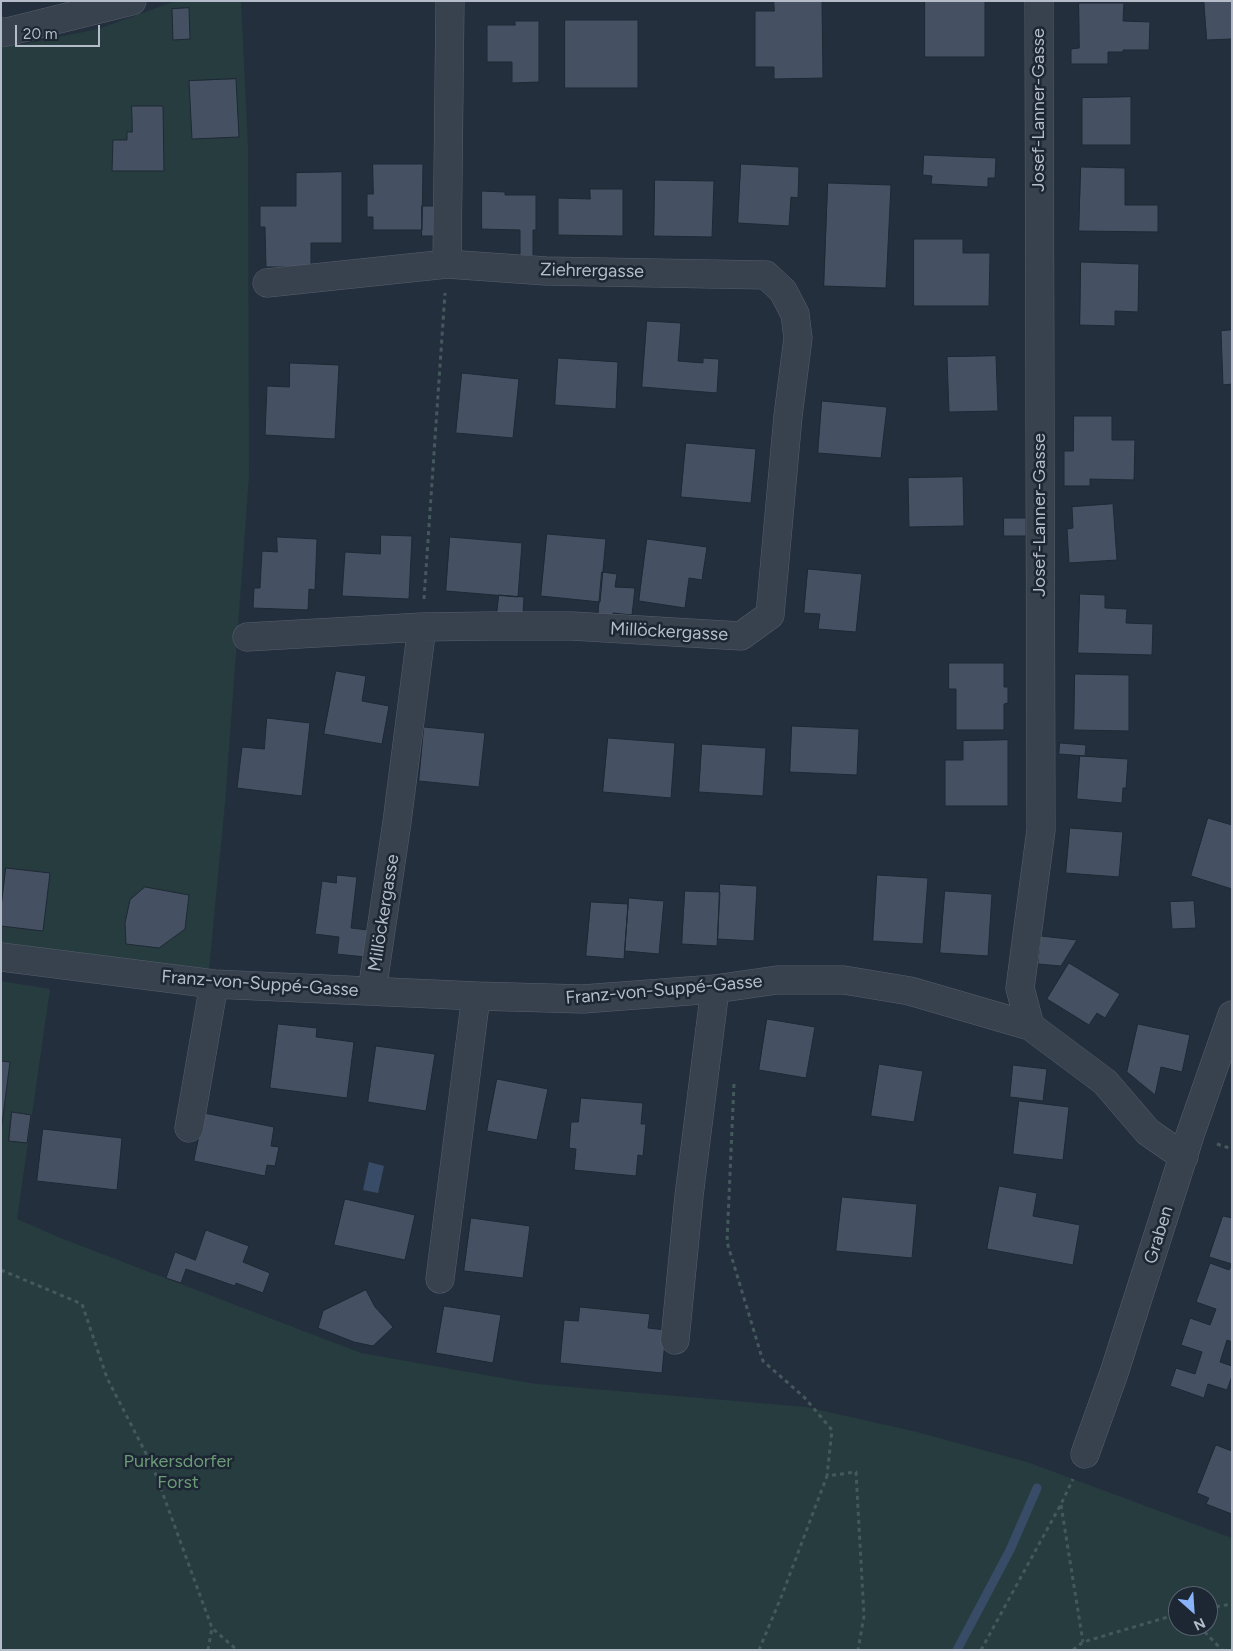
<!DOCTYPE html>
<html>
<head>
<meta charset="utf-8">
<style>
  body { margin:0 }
  #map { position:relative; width:1233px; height:1651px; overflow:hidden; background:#242f3e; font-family:Figtree,sans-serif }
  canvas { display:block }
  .frame { position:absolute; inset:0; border:2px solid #b4bcc9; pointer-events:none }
  .north { position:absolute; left:1168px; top:1586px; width:50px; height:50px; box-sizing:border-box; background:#1d2633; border:1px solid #59626f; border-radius:50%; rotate:154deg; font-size:14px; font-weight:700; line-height:20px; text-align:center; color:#b4bcc9 }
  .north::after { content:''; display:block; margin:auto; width:18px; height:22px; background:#8ab4f8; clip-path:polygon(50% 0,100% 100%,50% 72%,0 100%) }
  .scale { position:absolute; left:15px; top:25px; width:85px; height:22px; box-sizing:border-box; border:2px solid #b4bcc9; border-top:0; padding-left:6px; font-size:15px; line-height:18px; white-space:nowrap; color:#b4bcc9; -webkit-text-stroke:4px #1d2633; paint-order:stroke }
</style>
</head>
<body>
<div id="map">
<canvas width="1233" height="1651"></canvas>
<div class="frame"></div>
<div class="north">N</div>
<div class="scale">20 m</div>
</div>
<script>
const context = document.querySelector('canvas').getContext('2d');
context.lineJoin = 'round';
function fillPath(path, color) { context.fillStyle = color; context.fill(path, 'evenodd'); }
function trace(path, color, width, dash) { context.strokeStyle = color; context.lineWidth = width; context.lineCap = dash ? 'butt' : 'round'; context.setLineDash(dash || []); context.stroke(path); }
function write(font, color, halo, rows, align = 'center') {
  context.font = font + ' Figtree,sans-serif'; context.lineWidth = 5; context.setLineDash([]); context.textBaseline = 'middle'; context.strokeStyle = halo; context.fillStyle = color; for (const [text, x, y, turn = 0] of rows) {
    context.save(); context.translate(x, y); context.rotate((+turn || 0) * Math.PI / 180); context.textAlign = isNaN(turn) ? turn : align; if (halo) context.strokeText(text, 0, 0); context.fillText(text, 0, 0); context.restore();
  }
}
const green = new Path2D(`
  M 176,1 L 241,1 L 248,148 L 249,476 L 225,803 L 209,969 L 56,955 L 1,945 L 1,46 L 24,44 L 98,29 Z
  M 1,981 L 50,989 L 17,1219 L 63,1239 L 361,1353 L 536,1384 L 806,1407 L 917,1432 L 1027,1462 L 1232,1538 L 1232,1650 L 1,1650 ZM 1178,1596 L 1208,1596 L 1208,1626 L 1178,1626 Z`);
const water = new Path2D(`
  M 369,1162 L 384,1166 L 378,1193 L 363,1190 Z`);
const stream = new Path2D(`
  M 957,1650 L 1010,1550 L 1037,1488`);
const building = new Path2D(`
  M 774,1 L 822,1 L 823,78 L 774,79 L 774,67 L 755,67 L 755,11 L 774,11 Z
  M 925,1 L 985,1 L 985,57 L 925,57 Z
  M 1204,1 L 1232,1 L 1232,39 L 1207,40 Z
  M 1079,3 L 1124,3 L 1123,21 L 1150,22 L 1149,50 L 1123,50 L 1123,52 L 1108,52 L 1108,64 L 1071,64 L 1071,49 L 1079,48 Z
  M 189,8 L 190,39 L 173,40 L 172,9 Z
  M 565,20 L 638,20 L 638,88 L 565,88 Z
  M 515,21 L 539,21 L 539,82 L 512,83 L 512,62 L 487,62 L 487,25 L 515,25 Z
  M 236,79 L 239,137 L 192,139 L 189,81 Z
  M 1131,97 L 1131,145 L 1082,145 L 1082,98 Z
  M 132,106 L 163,106 L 164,171 L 112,171 L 113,140 L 127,140 L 127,132 L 132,132 Z
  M 924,155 L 996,158 L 995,178 L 988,178 L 988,187 L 931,184 L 932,176 L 923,175 Z
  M 373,164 L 423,164 L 422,230 L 373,230 L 373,217 L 367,217 L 367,194 L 373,194 Z
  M 741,164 L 799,167 L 798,198 L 791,197 L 789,226 L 738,223 Z
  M 1081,167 L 1125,168 L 1125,205 L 1158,205 L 1158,232 L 1079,231 Z
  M 342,172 L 342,243 L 311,243 L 311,267 L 266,267 L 265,227 L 260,227 L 260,206 L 296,206 L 296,173 Z
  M 655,180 L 714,181 L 712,237 L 654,236 Z
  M 828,183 L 891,185 L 886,288 L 824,286 Z
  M 590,189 L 623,189 L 623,236 L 558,235 L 558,198 L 590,199 Z
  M 482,191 L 505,192 L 505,195 L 536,195 L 536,230 L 533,230 L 533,256 L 520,256 L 520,230 L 482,229 Z
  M 422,206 L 441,206 L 441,236 L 422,236 Z
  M 914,239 L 963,239 L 963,253 L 990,253 L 989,306 L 914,306 Z
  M 1081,262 L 1139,264 L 1138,312 L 1115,311 L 1115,326 L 1080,325 Z
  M 647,321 L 681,323 L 678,361 L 703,363 L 703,358 L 719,359 L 717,393 L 642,387 Z
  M 1232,330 L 1232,384 L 1223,385 L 1221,331 Z
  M 996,356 L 998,411 L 949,412 L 947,357 Z
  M 558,358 L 618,362 L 616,409 L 555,405 Z
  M 290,363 L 339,365 L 335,439 L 265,435 L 267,386 L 289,387 Z
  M 462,373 L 519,379 L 513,438 L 456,433 Z
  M 822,401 L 887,407 L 881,458 L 818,453 Z
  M 1074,416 L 1112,416 L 1112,440 L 1135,440 L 1134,480 L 1090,479 L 1090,486 L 1064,486 L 1064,451 L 1073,451 Z
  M 686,443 L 756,449 L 751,503 L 681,497 Z
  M 963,477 L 964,526 L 909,527 L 908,478 Z
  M 1113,504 L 1117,560 L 1069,563 L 1067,529 L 1073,528 L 1072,507 Z
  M 1004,518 L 1026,518 L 1026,536 L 1004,536 Z
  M 547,534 L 606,539 L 600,602 L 541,596 Z
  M 381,535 L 412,536 L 409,599 L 342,596 L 345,552 L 380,554 Z
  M 277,537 L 317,539 L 315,590 L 309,589 L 308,610 L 253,608 L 254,588 L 260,588 L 262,551 L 277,552 Z
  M 450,537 L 522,543 L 518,597 L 446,591 Z
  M 647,539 L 707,547 L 702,580 L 689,578 L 685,608 L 639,601 Z
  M 808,569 L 862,574 L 856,632 L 818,629 L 820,614 L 804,613 Z
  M 602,572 L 617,574 L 615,587 L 635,588 L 632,615 L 613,613 L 613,618 L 598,617 Z
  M 1080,594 L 1105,595 L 1105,608 L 1127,609 L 1126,623 L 1153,624 L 1152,655 L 1078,653 Z
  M 499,595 L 524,597 L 523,615 L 497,613 Z
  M 949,663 L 1004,663 L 1004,687 L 1008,687 L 1008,703 L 1004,704 L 1004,730 L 956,730 L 956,689 L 949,689 Z
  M 336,671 L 366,676 L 362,701 L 389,706 L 382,744 L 324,734 Z
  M 1075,674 L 1129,675 L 1129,731 L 1074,730 Z
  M 267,718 L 310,723 L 302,796 L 237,788 L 242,747 L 264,749 Z
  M 792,726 L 859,729 L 857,775 L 790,772 Z
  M 424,727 L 485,733 L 479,787 L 419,781 Z
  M 608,738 L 675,743 L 671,798 L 603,792 Z
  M 1008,740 L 1008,806 L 945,806 L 945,760 L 963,760 L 963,741 Z
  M 1060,743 L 1086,745 L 1085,756 L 1059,754 Z
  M 702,744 L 766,748 L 763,796 L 699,792 Z
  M 1080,756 L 1128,759 L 1126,788 L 1123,788 L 1122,803 L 1077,799 Z
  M 1208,818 L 1232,825 L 1232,889 L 1191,876 Z
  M 1070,828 L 1123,832 L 1119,877 L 1066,873 Z
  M 6,868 L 50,873 L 43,931 L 1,926 L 1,908 Z
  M 337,875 L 357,877 L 351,928 L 368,930 L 365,957 L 337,954 L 339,937 L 315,934 L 322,881 L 336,883 Z
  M 877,875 L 928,878 L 923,944 L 873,941 Z
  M 720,884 L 757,886 L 754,941 L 718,939 Z
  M 145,887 L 189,895 L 185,929 L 159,948 L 126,944 L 125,923 L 130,900 Z
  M 685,891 L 720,892 L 717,946 L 682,944 Z
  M 945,891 L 992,894 L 988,956 L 940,953 Z
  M 629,898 L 664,901 L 659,954 L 625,951 Z
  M 1194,901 L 1196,928 L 1172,929 L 1170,902 Z
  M 591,902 L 628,904 L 624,959 L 586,956 Z
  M 1041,936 L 1077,940 L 1061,966 L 1038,964 Z
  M 1069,963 L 1120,994 L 1105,1018 L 1097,1013 L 1089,1025 L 1047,999 Z
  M 767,1019 L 815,1027 L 806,1078 L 759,1070 Z
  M 278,1024 L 317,1028 L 316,1037 L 354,1042 L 347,1098 L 270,1088 Z
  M 1138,1024 L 1190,1035 L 1182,1072 L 1161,1067 L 1155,1095 L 1127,1072 Z
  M 376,1046 L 435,1054 L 426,1111 L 368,1102 Z
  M 1,1061 L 10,1062 L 2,1124 L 1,1124 Z
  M 879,1064 L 923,1071 L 914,1122 L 871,1116 Z
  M 1013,1065 L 1047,1069 L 1043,1101 L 1010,1097 Z
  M 497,1079 L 548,1089 L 537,1140 L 487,1131 Z
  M 581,1098 L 643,1103 L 641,1124 L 646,1124 L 643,1156 L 638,1155 L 636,1176 L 574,1170 L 576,1149 L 569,1148 L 571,1122 L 578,1122 Z
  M 1019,1101 L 1069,1107 L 1063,1160 L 1013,1154 Z
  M 12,1112 L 31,1115 L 27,1143 L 9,1141 Z
  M 204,1113 L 274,1127 L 271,1146 L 279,1147 L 275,1166 L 267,1165 L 265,1176 L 194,1161 Z
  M 43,1129 L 122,1138 L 117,1190 L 37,1181 Z
  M 999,1186 L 1037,1193 L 1033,1216 L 1080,1225 L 1073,1265 L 987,1249 Z
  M 842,1197 L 917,1204 L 912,1258 L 836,1251 Z
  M 345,1199 L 415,1215 L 405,1260 L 334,1245 Z
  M 1223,1216 L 1232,1218 L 1232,1342 L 1227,1340 L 1220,1362 L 1232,1366 L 1232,1376 L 1227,1390 L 1208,1384 L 1204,1398 L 1170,1386 L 1176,1368 L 1195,1374 L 1202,1352 L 1181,1345 L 1190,1318 L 1210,1325 L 1216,1309 L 1196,1302 L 1210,1263 L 1229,1270 L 1232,1264 L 1209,1257 Z
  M 471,1218 L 530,1226 L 523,1278 L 464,1271 Z
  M 206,1230 L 249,1246 L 243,1262 L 270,1273 L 263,1293 L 236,1283 L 235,1286 L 186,1269 L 181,1283 L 166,1278 L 175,1252 L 195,1260 Z
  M 366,1290 L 375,1307 L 393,1327 L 373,1346 L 354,1342 L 318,1328 L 323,1311 Z
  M 444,1306 L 501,1315 L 493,1363 L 436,1353 Z
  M 580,1307 L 650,1314 L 648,1328 L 666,1330 L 662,1373 L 560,1363 L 564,1320 L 578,1321 Z
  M 1216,1445 L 1232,1451 L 1232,1514 L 1206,1504 L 1209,1498 L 1197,1493 Z`);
const path = new Path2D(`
  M 424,599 L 445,293
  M 734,1084 L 727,1242 L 763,1361 L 804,1397 L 832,1430 L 827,1476
  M 1217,1144 L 1232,1149
  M 1,1270 L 82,1304 L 107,1378 L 153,1467 L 212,1628 L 237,1650
  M 1061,1505 L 1083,1642
  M 1208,1608 L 1232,1604
  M 1199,1626 L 1222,1650
  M 208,1650 L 212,1628
  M 759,1650 L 782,1595 L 827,1476 L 856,1472 L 864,1616 L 858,1650
  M 981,1650 L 1061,1504 L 1073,1479
  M 1073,1650 L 1083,1642 L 1178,1614`);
const minor = new Path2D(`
  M 1,32 L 7,32 L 132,1
  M 447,264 L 450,1
  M 247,637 L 422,627 L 490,626 L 572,626 L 741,636 L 770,615 L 788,416 L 798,338 L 795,314 L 783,291 L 766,275 L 546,271 L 447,264 L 267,283
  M 1,957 L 214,984 L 476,996 L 583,999 L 715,989 L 777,980 L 844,980 L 910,991 L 1030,1026 L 1105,1082 L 1148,1132 L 1184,1157
  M 372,991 L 397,822 L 422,627
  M 1030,1026 L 1020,988 L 1041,830 L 1039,1
  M 189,1128 L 214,984
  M 440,1279 L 476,996
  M 675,1340 L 689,1196 L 715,989
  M 1085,1454 L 1114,1373 L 1190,1135 L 1232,1015`);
const streetNames = [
  ["Josef-Lanner-Gasse",1039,110,-90],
  ["Ziehrergasse",592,271,1],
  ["Josef-Lanner-Gasse",1040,515,-90],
  ["Millöckergasse",669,632,3],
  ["Millöckergasse",384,913,-81],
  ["Franz-von-Suppé-Gasse",260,984,4],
  ["Franz-von-Suppé-Gasse",664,990,-5],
  ["Graben",1159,1235,-73]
];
const parkNames = [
  ["Purkersdorfer",178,1462],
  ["Forst",178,1483]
];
fillPath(green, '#263c3f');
fillPath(water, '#394c67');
trace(stream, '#394c67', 9);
fillPath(building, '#455162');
trace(building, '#1f2835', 1);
trace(minor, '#565f6c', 29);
trace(path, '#44595c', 3, [4, 4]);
trace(minor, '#38414e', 28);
write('18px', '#b4bcc9', '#1d2633', streetNames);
write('18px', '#6b9a76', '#1d2633', parkNames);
</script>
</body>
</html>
